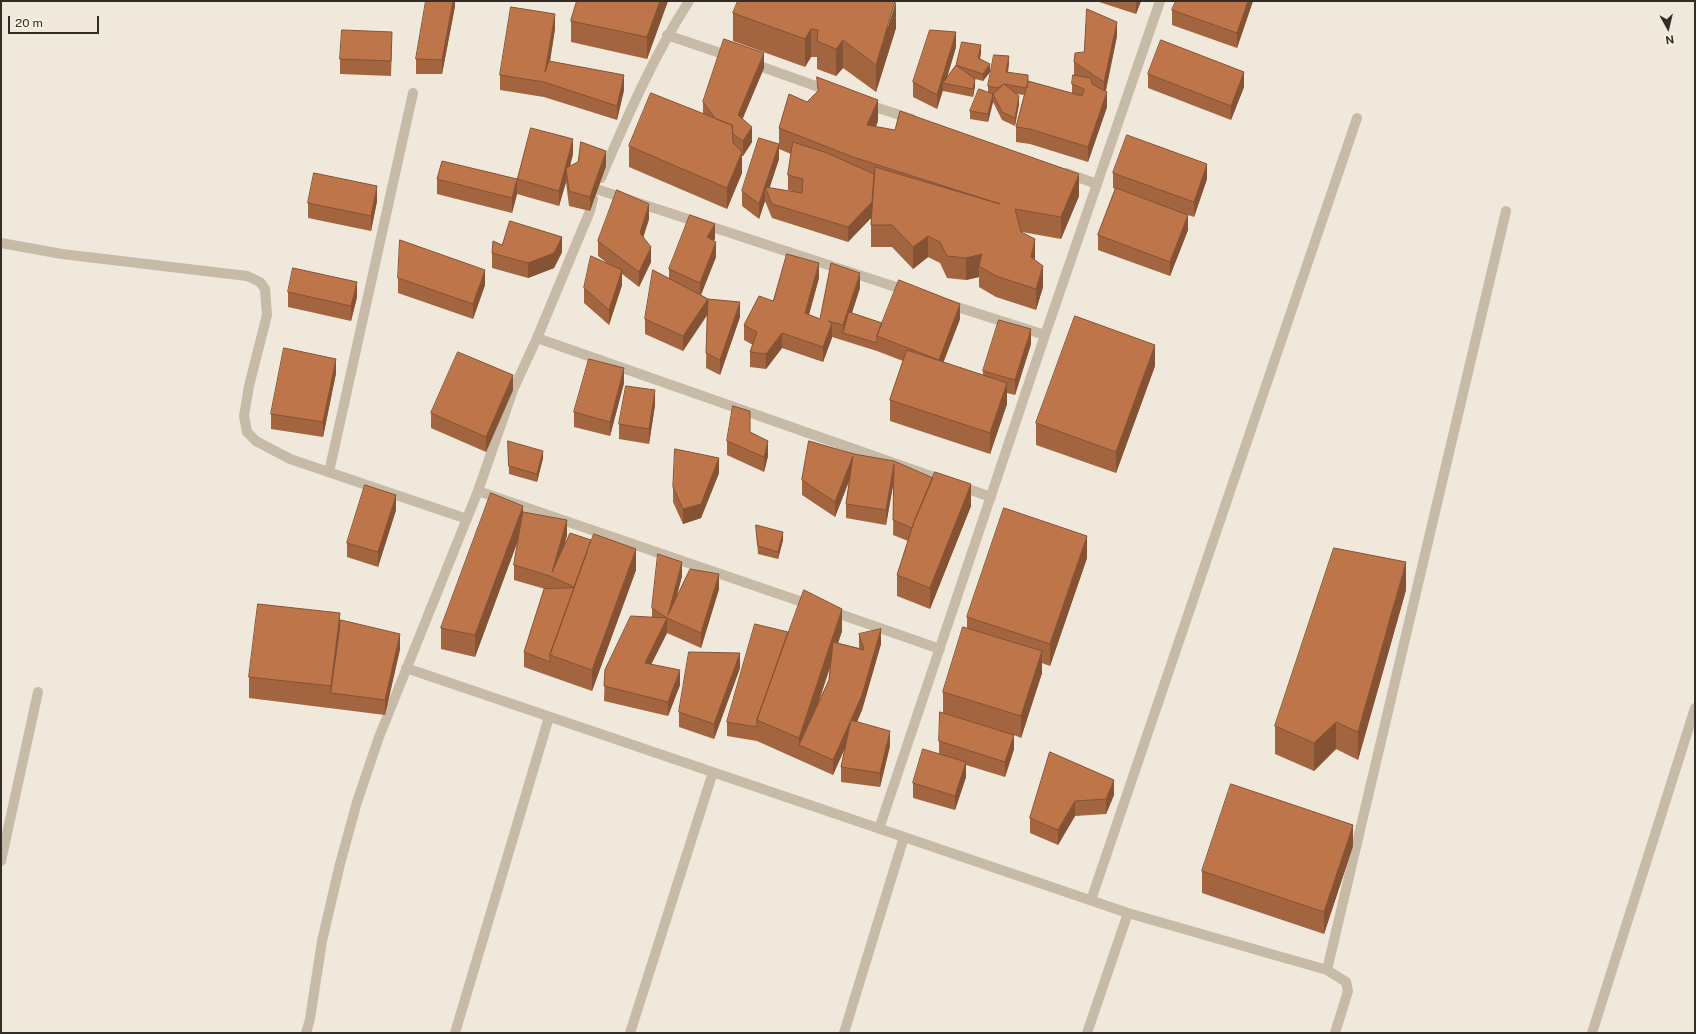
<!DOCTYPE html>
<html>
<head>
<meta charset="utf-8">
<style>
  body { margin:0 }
  #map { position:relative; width:1696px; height:1034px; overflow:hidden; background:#f0e8da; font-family:"Public Sans",sans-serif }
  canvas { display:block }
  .frame { position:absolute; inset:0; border:2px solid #342d27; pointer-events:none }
  .north { position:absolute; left:1648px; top:8px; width:40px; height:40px; -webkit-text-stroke:3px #f8f2e6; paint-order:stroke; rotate:172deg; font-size:11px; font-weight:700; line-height:16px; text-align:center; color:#342d27 }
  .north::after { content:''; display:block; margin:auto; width:14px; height:18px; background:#342d27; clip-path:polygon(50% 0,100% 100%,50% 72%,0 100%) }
  .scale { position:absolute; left:8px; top:16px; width:91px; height:18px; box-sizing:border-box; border:2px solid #342d27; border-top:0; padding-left:5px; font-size:12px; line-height:14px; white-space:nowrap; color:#342d27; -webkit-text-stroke:3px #f8f2e6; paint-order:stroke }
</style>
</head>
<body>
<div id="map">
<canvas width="1696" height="1034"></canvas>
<div class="frame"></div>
<div class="north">N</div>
<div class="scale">20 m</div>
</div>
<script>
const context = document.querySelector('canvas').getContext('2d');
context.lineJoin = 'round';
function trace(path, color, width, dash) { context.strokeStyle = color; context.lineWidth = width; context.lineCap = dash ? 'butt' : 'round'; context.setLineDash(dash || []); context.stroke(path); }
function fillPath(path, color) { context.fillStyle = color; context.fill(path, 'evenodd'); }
const street = new Path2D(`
  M 667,35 L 732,57
  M 751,63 L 830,91
  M 866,104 L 912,119
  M 1066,173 L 1097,184
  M 601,178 C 627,117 653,57 689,1
  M 596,189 L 908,291
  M 1,243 L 62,254 L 247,276 L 260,282 L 265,289 L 267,315 L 249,386 L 244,416 L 247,432 L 256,441 L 290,459 L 467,519
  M 948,304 L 1045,335
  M 537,338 L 991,497
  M 329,472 L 413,93
  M 478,491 L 811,605
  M 828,610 L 940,649
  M 406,668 L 1128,913 L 1327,970 L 1346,982 L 1348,991 L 1335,1033
  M 879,829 L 1045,335 L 1160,1
  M 1,861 L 38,692
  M 1091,900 L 1357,118
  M 1327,970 L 1506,211
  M 306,1033 L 310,1019 L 322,941 L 340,864 L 357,802 L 379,737 L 478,491 L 513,390 L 537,338 L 590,211 L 593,199
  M 455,1033 L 549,717
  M 630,1033 L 713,772
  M 844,1033 L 904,837
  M 1087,1033 L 1128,913
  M 1592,1033 L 1695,708`);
const wall = new Path2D(`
  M 455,1 L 455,6 L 442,74 L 416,74 L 416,59 Z
  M 577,1 L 668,1 L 647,59 L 571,42 L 571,21 Z
  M 1096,1 L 1141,1 L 1136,14 Z
  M 1253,1 L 1237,48 L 1172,25 L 1172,10 Z
  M 733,13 L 896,28 L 876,92 L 843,68 L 836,76 L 817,69 L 817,57 L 811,57 L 805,67 L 733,41 Z
  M 555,29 L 550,62 L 624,90 L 617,120 L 544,97 L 500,90 L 500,75 Z
  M 1117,36 L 1106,91 L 1107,107 L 1088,162 L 1030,144 L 1016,142 L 1016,127 L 1025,95 L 1015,94 L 1019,104 L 1015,126 L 1002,120 L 993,102 L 993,94 L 993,102 L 988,122 L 970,119 L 970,111 L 988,92 L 988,86 L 1009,63 L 1008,73 L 1028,81 L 1072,93 L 1072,84 L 1074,75 L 1074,62 L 1084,52 Z
  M 392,47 L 391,76 L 340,74 L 340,59 Z
  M 956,47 L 947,78 L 956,65 L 981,53 L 980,58 L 990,72 L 983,81 L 975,79 L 975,86 L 973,97 L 943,91 L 943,90 L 937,109 L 913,97 L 913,82 Z
  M 764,68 L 742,119 L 752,142 L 743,156 L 742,156 L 742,173 L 727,209 L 629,167 L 629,146 L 703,114 L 703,102 Z
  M 1148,74 L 1244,87 L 1231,120 L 1148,88 Z
  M 807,102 L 878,121 L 876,127 L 1079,196 L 1061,239 L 1022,232 L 1035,259 L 1043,287 L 1036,310 L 996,297 L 979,287 L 979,277 L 966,280 L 947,278 L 940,263 L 928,257 L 913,269 L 892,247 L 871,247 L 871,218 L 848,242 L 772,218 L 765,201 L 759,219 L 742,206 L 742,191 L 779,159 L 769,188 L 797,192 L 788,190 L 788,175 L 791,154 L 779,149 L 779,128 Z
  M 573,154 L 570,166 L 606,166 L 590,211 L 569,206 L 566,182 L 559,206 L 517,194 L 512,213 L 437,194 L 437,179 L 517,179 Z
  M 1113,173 L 1207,179 L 1194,217 L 1182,213 L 1188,230 L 1170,276 L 1098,250 L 1098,235 L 1115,189 L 1113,188 Z
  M 377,201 L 371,231 L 308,218 L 308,203 Z
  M 649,219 L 643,237 L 651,262 L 639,287 L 622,274 L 622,285 L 609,325 L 584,303 L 584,288 L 607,263 L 598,256 L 598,241 Z
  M 715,239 L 713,241 L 716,257 L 701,295 L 740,317 L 720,375 L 706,368 L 707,314 L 683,351 L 645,334 L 645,319 L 669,278 L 669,269 Z
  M 502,245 L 562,252 L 554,268 L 528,278 L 492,268 L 492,253 Z
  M 398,278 L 485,285 L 473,319 L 398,293 Z
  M 819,278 L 809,315 L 820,319 L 860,288 L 852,313 L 882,323 L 960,319 L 943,362 L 983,375 L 983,371 L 1031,344 L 1015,395 L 1007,393 L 1007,404 L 990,454 L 890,421 L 890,400 L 903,361 L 877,351 L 832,337 L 823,362 L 782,348 L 766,369 L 750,367 L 750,352 L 753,345 L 744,340 L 744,325 L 773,301 Z
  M 288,292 L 357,297 L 351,321 L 288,307 Z
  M 1155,366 L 1116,473 L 1036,445 L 1036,423 Z
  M 336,373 L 323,437 L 271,429 L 271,414 Z
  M 624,383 L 610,436 L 574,427 L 574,412 Z
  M 513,390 L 486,452 L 431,428 L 431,413 Z
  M 655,405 L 649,444 L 619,439 L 619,424 Z
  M 750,432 L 768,456 L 764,472 L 727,455 L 727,441 Z
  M 508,441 L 543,458 L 537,482 L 509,474 Z
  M 809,441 L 971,506 L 930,609 L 897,596 L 897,575 L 908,541 L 893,535 L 894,481 L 886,525 L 846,518 L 846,504 L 849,481 L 835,517 L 802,495 L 802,480 Z
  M 719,473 L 701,518 L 683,524 L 673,502 L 673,487 Z
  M 396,510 L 378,567 L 347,557 L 347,543 Z
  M 523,512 L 567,535 L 565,543 L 636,570 L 592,691 L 524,667 L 524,652 L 545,589 L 514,580 L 514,565 L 518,540 L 475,657 L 441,649 L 441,628 Z
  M 756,525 L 783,540 L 778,559 L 758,554 Z
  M 1087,558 L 1050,666 L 1042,663 L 1042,673 L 1021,738 L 1014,735 L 1014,749 L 1005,777 L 966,765 L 966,777 L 955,810 L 913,798 L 913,783 L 939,754 L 939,741 L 943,713 L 943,692 L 967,628 L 967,617 Z
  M 682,576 L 677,596 L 719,589 L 701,648 L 667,633 L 651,664 L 680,685 L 668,716 L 604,701 L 605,670 L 652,617 L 652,608 Z
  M 1406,590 L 1358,760 L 1336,749 L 1314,771 L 1275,754 L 1275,726 Z
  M 340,624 L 400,649 L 385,715 L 249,698 L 249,677 Z
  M 842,631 L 838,643 L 859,648 L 859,634 L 881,644 L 862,710 L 857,722 L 890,746 L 880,787 L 841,782 L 841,767 L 845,747 L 833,775 L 757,741 L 727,736 L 727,722 L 788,632 ZM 830,666 L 829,680 L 817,705 Z
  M 740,668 L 714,739 L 679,727 L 679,712 Z
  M 1050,752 L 1114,795 L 1106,814 L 1075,816 L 1058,845 L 1030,833 L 1030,818 Z
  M 1353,846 L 1324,934 L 1202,893 L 1202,871 Z`);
const shadedWall = new Path2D(`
  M 453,1 L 455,1 L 455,6 L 442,74 L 442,60 Z
  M 660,1 L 668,1 L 647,59 L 647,37 Z
  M 896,1 L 896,28 L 876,92 L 876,65 Z
  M 1136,1 L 1141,1 L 1136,14 Z
  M 1248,1 L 1253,1 L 1237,48 L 1237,33 Z
  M 555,14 L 555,29 L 546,83 L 545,72 Z
  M 1117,22 L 1117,36 L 1104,97 L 1104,82 Z
  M 811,29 L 811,57 L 805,67 L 805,39 Z
  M 956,32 L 956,47 L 945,84 L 943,83 L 943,90 L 937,109 L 937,95 Z
  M 843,40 L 843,68 L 836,76 L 836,49 Z
  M 981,45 L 981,53 L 978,65 L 978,58 Z
  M 764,53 L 764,68 L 738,130 L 738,115 Z
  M 1009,56 L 1009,63 L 1006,80 L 1006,72 Z
  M 990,64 L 990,72 L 983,81 L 983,74 Z
  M 1244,72 L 1244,87 L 1231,120 L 1231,106 Z
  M 624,75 L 624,90 L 617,120 L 617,106 Z
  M 975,79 L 975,86 L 973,97 L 973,89 Z
  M 1107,92 L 1107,107 L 1088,162 L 1088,147 Z
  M 993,94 L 993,102 L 988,122 L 988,114 Z
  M 1019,96 L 1019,104 L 1015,126 L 1015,118 Z
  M 878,100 L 878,121 L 867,147 L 867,125 Z
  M 752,127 L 752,142 L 743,156 L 743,141 Z
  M 573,139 L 573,154 L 567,177 L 566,168 L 566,182 L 559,206 L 559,191 Z
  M 779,144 L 779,159 L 768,193 L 765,187 L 765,201 L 759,219 L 759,204 Z
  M 606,151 L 606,166 L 590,211 L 590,197 Z
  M 742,152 L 742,173 L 727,209 L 727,188 Z
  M 1207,164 L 1207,179 L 1194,217 L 1194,202 Z
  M 875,174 L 873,216 L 848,242 L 848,227 Z
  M 1079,174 L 1079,196 L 1061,239 L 1061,217 Z
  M 517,179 L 517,194 L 512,213 L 512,198 Z
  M 377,186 L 377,201 L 371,231 L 371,216 Z
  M 649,204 L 649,219 L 640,248 L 640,233 Z
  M 1188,215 L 1188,230 L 1170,276 L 1170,262 Z
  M 715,224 L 715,239 L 707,252 L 707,237 Z
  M 928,236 L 928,257 L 913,269 L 913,247 Z
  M 562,237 L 562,252 L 554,268 L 528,278 L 528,263 Z
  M 1035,239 L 1035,261 L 1031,257 Z
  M 716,242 L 716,257 L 700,297 L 700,283 Z
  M 651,247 L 651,262 L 639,287 L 639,272 Z
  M 982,254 L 979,266 L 979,277 L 966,280 L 966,258 Z
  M 819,263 L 819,278 L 805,328 L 805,313 Z
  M 1043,266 L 1043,287 L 1036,310 L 1036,289 Z
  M 485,270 L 485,285 L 473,319 L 473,304 Z
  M 622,270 L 622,285 L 609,325 L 609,310 Z
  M 860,273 L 860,288 L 845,333 L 843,333 L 843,340 L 843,325 Z
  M 357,282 L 357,297 L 351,321 L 351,306 Z
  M 708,299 L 708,314 L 683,351 L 683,336 Z
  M 740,302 L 740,317 L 720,375 L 720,360 Z
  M 960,304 L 960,319 L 939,374 L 939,360 Z
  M 832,323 L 832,338 L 823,362 L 823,347 Z
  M 1031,329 L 1031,344 L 1015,395 L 1015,380 Z
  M 782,333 L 782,348 L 766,369 L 766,354 Z
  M 1155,345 L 1155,366 L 1116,473 L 1116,452 Z
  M 336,359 L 336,373 L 323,437 L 323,422 Z
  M 624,368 L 624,383 L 610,436 L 610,422 Z
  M 513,375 L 513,390 L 486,452 L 486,437 Z
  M 1007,383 L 1007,404 L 990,454 L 990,433 Z
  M 655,390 L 655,405 L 649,444 L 649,429 Z
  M 768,441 L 768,456 L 764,472 L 764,457 Z
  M 543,451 L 543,458 L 537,482 L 537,474 Z
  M 853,456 L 853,471 L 835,517 L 835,502 Z
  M 719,458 L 719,473 L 701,518 L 683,524 L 683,509 Z
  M 894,464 L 894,479 L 886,525 L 886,510 Z
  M 971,484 L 971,506 L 930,609 L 930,588 Z
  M 396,495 L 396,510 L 378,567 L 378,552 Z
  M 523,506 L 523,527 L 475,657 L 475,635 Z
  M 567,520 L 567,535 L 554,578 L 552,572 Z
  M 783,532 L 783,540 L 778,559 L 778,552 Z
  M 1087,536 L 1087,558 L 1050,666 L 1050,644 Z
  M 636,549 L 636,570 L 592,691 L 592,670 Z
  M 682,562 L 682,576 L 670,620 L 668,615 Z
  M 1406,562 L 1406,590 L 1358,760 L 1358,732 Z
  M 719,574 L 719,589 L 701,648 L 701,633 Z
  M 842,609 L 842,631 L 804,747 L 799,745 L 799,738 Z
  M 340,613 L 340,635 L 331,693 L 331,708 L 331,686 Z
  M 667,618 L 667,633 L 645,677 L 645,663 Z
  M 881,629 L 881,644 L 862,710 L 851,735 L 851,720 Z
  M 400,634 L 400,649 L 385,715 L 385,700 Z
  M 1042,651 L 1042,673 L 1021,738 L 1021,716 Z
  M 740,653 L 740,668 L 714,739 L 714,724 Z
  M 680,670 L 680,685 L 668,716 L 668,702 Z
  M 851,720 L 851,735 L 833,775 L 833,760 Z
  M 1336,722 L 1336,749 L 1314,771 L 1314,743 Z
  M 890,731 L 890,746 L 880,787 L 880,773 Z
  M 1014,735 L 1014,749 L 1005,777 L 1005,762 Z
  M 966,762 L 966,777 L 955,810 L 955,796 Z
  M 1114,780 L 1114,795 L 1106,814 L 1106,799 Z
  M 1075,801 L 1075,816 L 1058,845 L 1058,830 Z
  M 1353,825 L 1353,846 L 1324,934 L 1324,912 Z`);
const building = new Path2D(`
  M 426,1 L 453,1 L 442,60 L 416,59 Z
  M 577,1 L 660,1 L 647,37 L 571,21 Z
  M 738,1 L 895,1 L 876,65 L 843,40 L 836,49 L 817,41 L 818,30 L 811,29 L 805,39 L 733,13 Z
  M 1176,1 L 1248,1 L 1237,33 L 1172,10 Z
  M 511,7 L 555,14 L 545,72 L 549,61 L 624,75 L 617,106 L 544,82 L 500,75 Z
  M 1087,9 L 1117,22 L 1104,82 L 1074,62 L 1075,53 L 1084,52 Z
  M 342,30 L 392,32 L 391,61 L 340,59 Z
  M 930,30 L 956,32 L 937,95 L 913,82 Z
  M 724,39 L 764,53 L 738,115 L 752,127 L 743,141 L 733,134 L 732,125 L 716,119 L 703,102 Z
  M 1161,40 L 1244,72 L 1231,106 L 1148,74 Z
  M 962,42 L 981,45 L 978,58 L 990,64 L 983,74 L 956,65 L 975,79 L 973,89 L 943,83 L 956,65 Z
  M 994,55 L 1009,56 L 1006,72 L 1028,75 L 1028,81 L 1027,88 L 1004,84 L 1019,96 L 1015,118 L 1002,112 L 993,94 L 1004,84 L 998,88 L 988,86 Z
  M 1073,75 L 1091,78 L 1092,84 L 1107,92 L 1088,147 L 1030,129 L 1016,127 L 1028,81 L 1082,96 L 1084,89 L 1072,84 Z
  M 817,77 L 878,100 L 867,125 L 895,130 L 900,111 L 1079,174 L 1061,217 L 1015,209 L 1021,232 L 1035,239 L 1031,257 L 1043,266 L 1036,289 L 996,276 L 979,266 L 982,254 L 966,258 L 947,256 L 940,242 L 928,236 L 913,247 L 892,225 L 871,225 L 875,167 L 1000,204 L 853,157 L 779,128 L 789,94 L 807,102 L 818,91 Z
  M 979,89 L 993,94 L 988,114 L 970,111 Z
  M 651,93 L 732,125 L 733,143 L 742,152 L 727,188 L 629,146 Z
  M 531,128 L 573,139 L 559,191 L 517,179 L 512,198 L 437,179 L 442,161 L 517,179 Z
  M 1127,135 L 1207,164 L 1194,202 L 1113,173 Z
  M 759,138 L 779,144 L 759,204 L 742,191 Z
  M 581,142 L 606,151 L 590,197 L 569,191 L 566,168 L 578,162 Z
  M 793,142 L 827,153 L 874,174 L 872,202 L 848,227 L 772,204 L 765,187 L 802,193 L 803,179 L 788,175 Z
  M 314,173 L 377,186 L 371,216 L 308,203 Z
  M 1116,188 L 1188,215 L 1170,262 L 1098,235 Z
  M 617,190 L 649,204 L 640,233 L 651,247 L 639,272 L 598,241 Z
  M 690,215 L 715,224 L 707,237 L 716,242 L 700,283 L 669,269 Z
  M 510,221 L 562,237 L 554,253 L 528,263 L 492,253 L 493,241 L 502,245 Z
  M 400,240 L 485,270 L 473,304 L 398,278 Z
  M 787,254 L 819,263 L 805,313 L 820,319 L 831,263 L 860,273 L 843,325 L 828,321 L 832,323 L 823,347 L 782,333 L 766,354 L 750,352 L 757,332 L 744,325 L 759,296 L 773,301 Z
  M 591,256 L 622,270 L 609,310 L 584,288 Z
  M 293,268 L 357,282 L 351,306 L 288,292 Z
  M 653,270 L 708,299 L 740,302 L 720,360 L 706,353 L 708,299 L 683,336 L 645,319 Z
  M 899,280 L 960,304 L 939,360 L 877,336 Z
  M 849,312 L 882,323 L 877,336 L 877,343 L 843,333 Z
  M 1075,316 L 1155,345 L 1116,452 L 1036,423 Z
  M 999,320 L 1031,329 L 1015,380 L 983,371 Z
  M 284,348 L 336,359 L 323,422 L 271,414 Z
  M 907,350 L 1007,383 L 990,433 L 890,400 Z
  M 458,352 L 513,375 L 486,437 L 431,413 Z
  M 589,359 L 624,368 L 610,422 L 574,412 Z
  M 626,386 L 655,390 L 649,429 L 619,424 Z
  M 733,406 L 750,411 L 750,432 L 768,441 L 764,457 L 727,441 Z
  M 508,441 L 543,451 L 537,474 L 509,466 Z
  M 809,441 L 854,454 L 894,461 L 933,478 L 914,522 L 912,528 L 893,520 L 894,464 L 886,510 L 846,504 L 853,456 L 835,502 L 802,480 Z
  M 675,449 L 719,458 L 701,504 L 683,509 L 673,487 Z
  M 935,472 L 971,484 L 930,588 L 897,575 L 914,522 Z
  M 365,485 L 396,495 L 378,552 L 347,543 Z
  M 491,493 L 523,506 L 475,635 L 441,628 Z
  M 1004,508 L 1087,536 L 1050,644 L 967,617 Z
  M 523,512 L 567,520 L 552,572 L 570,533 L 591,540 L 574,587 L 550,576 L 514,565 Z
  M 756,525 L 783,532 L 778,552 L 758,546 Z
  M 594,534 L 636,549 L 592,670 L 550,655 Z
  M 1334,548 L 1406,562 L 1358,732 L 1336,722 L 1314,743 L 1275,726 Z
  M 658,554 L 682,562 L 668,615 L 690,569 L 719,574 L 701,633 L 667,618 L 652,608 Z
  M 574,588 L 550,655 L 550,662 L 524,652 L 544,589 Z
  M 804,590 L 842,609 L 799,738 L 757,720 Z
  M 258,604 L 340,613 L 331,686 L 249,677 Z
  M 631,616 L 667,618 L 645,663 L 680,670 L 668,702 L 604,686 L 605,670 Z
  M 341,620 L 400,634 L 385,700 L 331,693 Z
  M 755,624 L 788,632 L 757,720 L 757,727 L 727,722 Z
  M 963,627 L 1042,651 L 1021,716 L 943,692 Z
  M 881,629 L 862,695 L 851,720 L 890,731 L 880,773 L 841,767 L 851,720 L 833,760 L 799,745 L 829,680 L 833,642 L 864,650 L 859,634 Z
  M 689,652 L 740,653 L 714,724 L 679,712 Z
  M 940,712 L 1014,735 L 1005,762 L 939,741 Z
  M 923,749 L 966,762 L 955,796 L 913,783 Z
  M 1050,752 L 1114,780 L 1106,799 L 1075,801 L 1058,830 L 1030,818 Z
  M 1231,784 L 1353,825 L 1324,912 L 1202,871 Z`);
trace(street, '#c7baa7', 10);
fillPath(wall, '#a3653f');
fillPath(shadedWall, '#855233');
fillPath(building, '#be7549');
trace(building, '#855233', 1);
</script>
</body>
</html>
